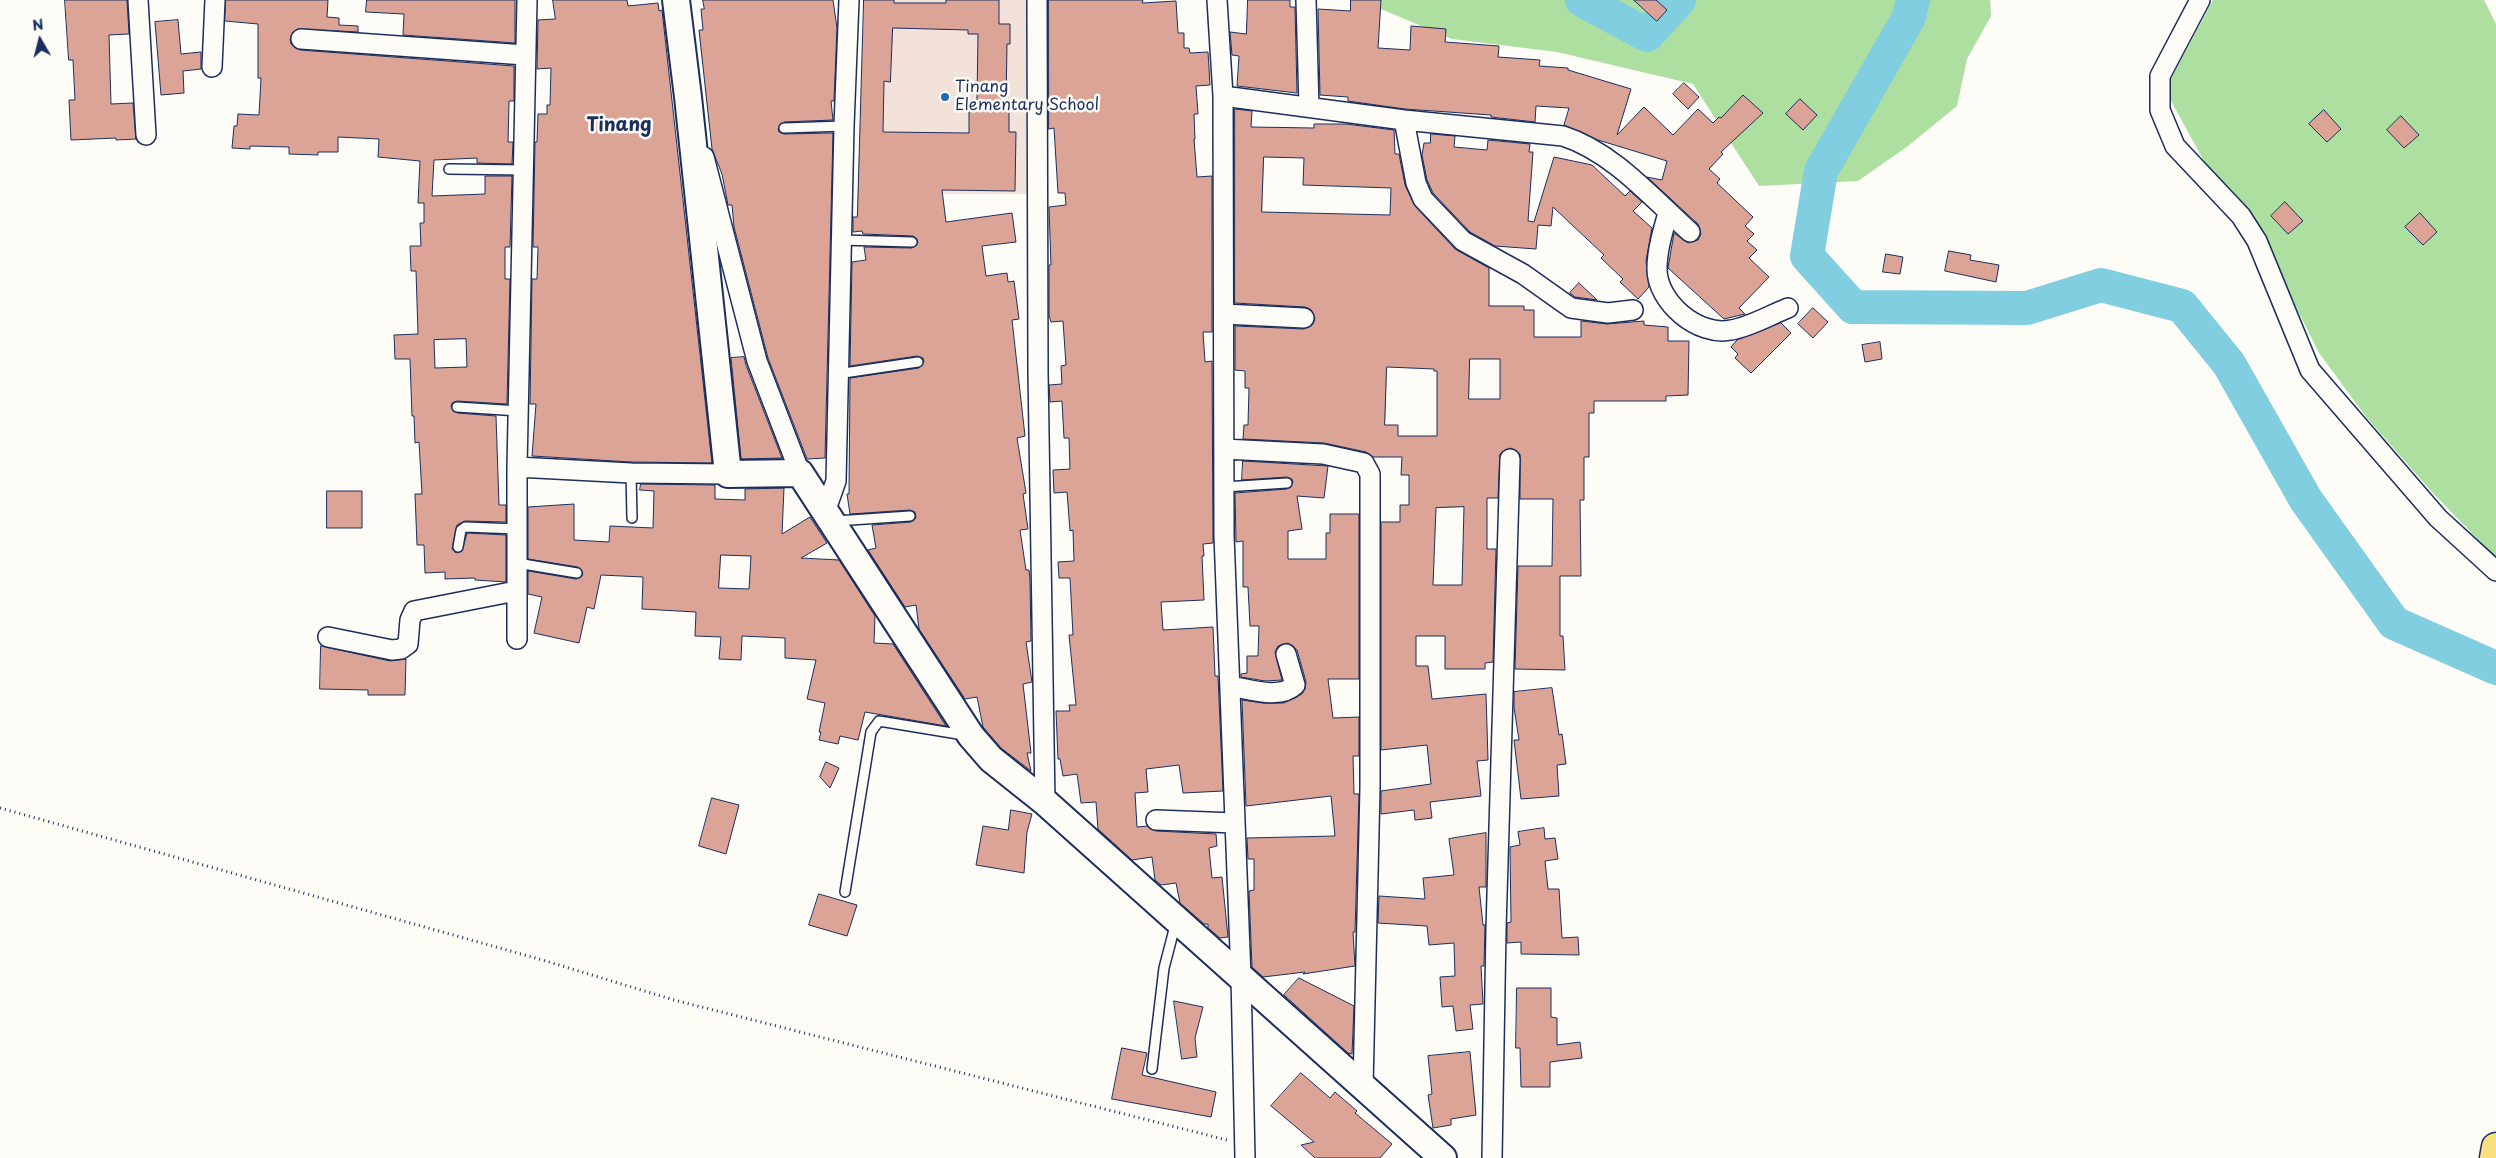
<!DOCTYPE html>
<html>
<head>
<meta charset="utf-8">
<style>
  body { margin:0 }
  #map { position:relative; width:2496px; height:1158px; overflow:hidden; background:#fdfcf7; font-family:"Playpen Sans",sans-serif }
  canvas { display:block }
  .north { position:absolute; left:15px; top:15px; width:50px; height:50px; -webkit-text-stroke:4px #fdfcf7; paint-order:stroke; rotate:352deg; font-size:14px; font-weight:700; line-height:20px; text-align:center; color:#1b2f5e }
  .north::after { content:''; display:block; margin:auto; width:18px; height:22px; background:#1b2f5e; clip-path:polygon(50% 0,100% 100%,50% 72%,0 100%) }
</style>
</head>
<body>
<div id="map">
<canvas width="2496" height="1158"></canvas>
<div class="north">N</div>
</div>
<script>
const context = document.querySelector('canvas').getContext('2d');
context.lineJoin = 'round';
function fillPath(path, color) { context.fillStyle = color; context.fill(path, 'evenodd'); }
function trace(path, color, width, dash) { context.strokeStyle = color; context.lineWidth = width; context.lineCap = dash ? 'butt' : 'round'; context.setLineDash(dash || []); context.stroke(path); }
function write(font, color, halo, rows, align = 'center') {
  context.font = font + ' "Playpen Sans",sans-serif'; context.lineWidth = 5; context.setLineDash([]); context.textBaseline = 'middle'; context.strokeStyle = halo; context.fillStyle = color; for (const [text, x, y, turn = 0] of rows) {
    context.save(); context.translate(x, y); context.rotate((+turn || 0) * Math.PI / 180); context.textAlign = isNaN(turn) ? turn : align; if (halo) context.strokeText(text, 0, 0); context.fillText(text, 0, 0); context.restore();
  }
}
const built = new Path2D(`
  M 866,0 L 1026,0 L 1027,194 L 861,194 Z`);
const green = new Path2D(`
  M 1381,0 L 1990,0 L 1991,16 L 1967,59 L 1957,106 L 1908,146 L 1858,181 L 1759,186 L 1693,84 L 1557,52 L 1452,39 L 1374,6 Z
  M 2213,0 L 2484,0 L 2496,24 L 2496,558 L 2431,491 L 2367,418 L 2319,353 L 2284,283 L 2266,234 L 2210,172 L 2165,90 Z`);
const river = new Path2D(`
  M 1582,0 L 1647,35 L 1679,0
  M 1913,0 L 1909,17 L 1821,171 L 1807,256 L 1853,307 L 2027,308 L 2101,285 L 2182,306 L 2229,364 L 2306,500 L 2394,623 L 2496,668`);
const building = new Path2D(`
  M 65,0 L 127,0 L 129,34 L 109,35 L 111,104 L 133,103 L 136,139 L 116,140 L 116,138 L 71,140 L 69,100 L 75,100 L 73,60 L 69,60 Z
  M 226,0 L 328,0 L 327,17 L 339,18 L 339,25 L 358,26 L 358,32 L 297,29 L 290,39 L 291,44 L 300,50 L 514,66 L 514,101 L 509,101 L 508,142 L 513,142 L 512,164 L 477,163 L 477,158 L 434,160 L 432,196 L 485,194 L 485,176 L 512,176 L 510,247 L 505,247 L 505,279 L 510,279 L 507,404 L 457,401 L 452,403 L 451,407 L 457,413 L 496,416 L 499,505 L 506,505 L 506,522 L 465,521 L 457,525 L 452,549 L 456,553 L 462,551 L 467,533 L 506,535 L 506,582 L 475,580 L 475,578 L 445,579 L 445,572 L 425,573 L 424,545 L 417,545 L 415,494 L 422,494 L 419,442 L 415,443 L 414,416 L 412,416 L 410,359 L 395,359 L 394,335 L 418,334 L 416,271 L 411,271 L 410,246 L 421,246 L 420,223 L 424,223 L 424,203 L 418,203 L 420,161 L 378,157 L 379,139 L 338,137 L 338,152 L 318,152 L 318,155 L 289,154 L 289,147 L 250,146 L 250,149 L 232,148 L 234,126 L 237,126 L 238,114 L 259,115 L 261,78 L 258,78 L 258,24 L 225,21 ZM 466,339 L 467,367 L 435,368 L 434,340 Z
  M 367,0 L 515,0 L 515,43 L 403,35 L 404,14 L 366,12 Z
  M 553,0 L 627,0 L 628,6 L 658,3 L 659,11 L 662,10 L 712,463 L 631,462 L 532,456 L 536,404 L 530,404 L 532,279 L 537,279 L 538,247 L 533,247 L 535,142 L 537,142 L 538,114 L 547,114 L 547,105 L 550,105 L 551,68 L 537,69 L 538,20 L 555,19 Z
  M 703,0 L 833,0 L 837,28 L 834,101 L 831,101 L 833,120 L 784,122 L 778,128 L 779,132 L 784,134 L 833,133 L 825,458 L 807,459 L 768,358 L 734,227 L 732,205 L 728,205 L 722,174 L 712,149 L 699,30 L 703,30 L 701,9 L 704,9 Z
  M 864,0 L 894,0 L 894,3 L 946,3 L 946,0 L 999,0 L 999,24 L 1010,24 L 1010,44 L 1007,44 L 1006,100 L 1009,100 L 1009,132 L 1016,132 L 1015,191 L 942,190 L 946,222 L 1012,213 L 1016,242 L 982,246 L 986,276 L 1007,273 L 1008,282 L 1014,281 L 1019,319 L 1012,320 L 1025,436 L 1017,438 L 1026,493 L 1023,494 L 1028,529 L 1020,530 L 1026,570 L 1029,570 L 1030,580 L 1031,641 L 1026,642 L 1032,682 L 1023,684 L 1031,753 L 1027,753 L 1031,771 L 1001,748 L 983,727 L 977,697 L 965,699 L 919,629 L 916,605 L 905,607 L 868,550 L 876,548 L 872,525 L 911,522 L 916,518 L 915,512 L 910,510 L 850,514 L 847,494 L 849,494 L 850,378 L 919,368 L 924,362 L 923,358 L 917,356 L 850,366 L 852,262 L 866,260 L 864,247 L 912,248 L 918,243 L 917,239 L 913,236 L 863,234 L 862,231 L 853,232 L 853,217 L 857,217 ZM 893,28 L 968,30 L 968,34 L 978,34 L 977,100 L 969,100 L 969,133 L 883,132 L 884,81 L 890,82 Z
  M 1049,0 L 1143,0 L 1142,3 L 1176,1 L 1178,33 L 1184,33 L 1184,48 L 1189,48 L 1190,53 L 1208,52 L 1210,85 L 1196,86 L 1198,114 L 1194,114 L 1195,139 L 1194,139 L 1197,177 L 1212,176 L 1212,332 L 1203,332 L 1205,362 L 1212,361 L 1213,543 L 1203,544 L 1204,556 L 1202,556 L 1204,600 L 1161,602 L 1163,630 L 1213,627 L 1215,676 L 1218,676 L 1223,791 L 1183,793 L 1179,765 L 1146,769 L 1148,792 L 1135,793 L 1137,827 L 1147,826 L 1156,831 L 1216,834 L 1217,846 L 1209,848 L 1212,878 L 1222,877 L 1228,937 L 1220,938 L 1208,928 L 1208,924 L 1204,924 L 1180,903 L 1176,883 L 1161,885 L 1155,880 L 1152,857 L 1132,860 L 1098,829 L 1096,802 L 1081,803 L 1077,774 L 1063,776 L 1060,759 L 1058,759 L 1056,711 L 1070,711 L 1069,705 L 1076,705 L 1069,635 L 1073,635 L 1070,578 L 1059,578 L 1058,562 L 1074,561 L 1073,530 L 1070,531 L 1067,492 L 1054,493 L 1053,470 L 1070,469 L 1069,438 L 1064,438 L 1062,401 L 1050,402 L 1049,385 L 1062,384 L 1061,366 L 1066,365 L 1063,321 L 1051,322 L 1049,315 L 1049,265 L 1051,265 L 1049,207 L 1066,205 L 1065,193 L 1058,193 L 1054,128 L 1049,129 Z
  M 1248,0 L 1290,0 L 1290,7 L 1295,7 L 1297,93 L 1237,86 L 1239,56 L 1232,55 L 1230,32 L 1246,34 Z
  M 1351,0 L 1381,0 L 1378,48 L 1410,50 L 1411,26 L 1446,29 L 1445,42 L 1499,46 L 1498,57 L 1540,60 L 1539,66 L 1568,68 L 1568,70 L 1631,89 L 1617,135 L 1644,107 L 1673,135 L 1698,109 L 1713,123 L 1719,117 L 1721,118 L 1743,95 L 1763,113 L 1721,152 L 1723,154 L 1709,169 L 1720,179 L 1717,183 L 1753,217 L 1745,226 L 1754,234 L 1747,241 L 1757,250 L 1749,258 L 1769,277 L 1739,308 L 1745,314 L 1724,319 L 1668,268 L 1674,233 L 1688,243 L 1698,240 L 1701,234 L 1698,224 L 1647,177 L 1662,180 L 1667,161 L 1598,140 L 1564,125 L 1569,108 L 1536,106 L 1535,122 L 1491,117 L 1491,115 L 1405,109 L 1348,101 L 1348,97 L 1320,95 L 1318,9 L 1350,11 Z
  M 1634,0 L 1656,0 L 1667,10 L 1657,21 Z
  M 178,20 L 181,54 L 201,52 L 201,69 L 183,71 L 184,93 L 161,95 L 155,22 Z
  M 1684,83 L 1699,97 L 1688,109 L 1673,94 Z
  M 1800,99 L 1817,115 L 1803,130 L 1786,114 Z
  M 1235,109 L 1252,111 L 1251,127 L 1314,128 L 1314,124 L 1346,124 L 1394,130 L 1395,154 L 1399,154 L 1405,185 L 1415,206 L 1455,249 L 1489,268 L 1489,306 L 1524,306 L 1524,310 L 1534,310 L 1534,337 L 1581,337 L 1581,321 L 1607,324 L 1644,321 L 1644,325 L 1668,327 L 1668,341 L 1689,341 L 1688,395 L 1666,396 L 1666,401 L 1594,401 L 1594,413 L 1589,413 L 1589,457 L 1584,457 L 1584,500 L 1580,500 L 1581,576 L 1560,576 L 1560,636 L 1563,636 L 1565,670 L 1515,669 L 1518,566 L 1552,566 L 1553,499 L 1520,499 L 1520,454 L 1510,448 L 1500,454 L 1498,498 L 1487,498 L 1487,549 L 1496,549 L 1493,662 L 1485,663 L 1485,669 L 1445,669 L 1445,636 L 1416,636 L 1416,666 L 1428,666 L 1432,699 L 1486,694 L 1488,760 L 1477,761 L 1481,796 L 1430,802 L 1432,818 L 1415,820 L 1414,810 L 1381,814 L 1381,791 L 1431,784 L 1427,745 L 1381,750 L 1381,522 L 1400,522 L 1400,505 L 1409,505 L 1409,475 L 1401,475 L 1402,457 L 1373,457 L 1366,452 L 1324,443 L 1243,439 L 1244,425 L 1248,425 L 1249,388 L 1245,388 L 1245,371 L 1235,370 L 1235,326 L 1304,329 L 1313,324 L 1315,318 L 1310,309 L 1305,307 L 1235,303 ZM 1264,157 L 1304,158 L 1303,185 L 1391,188 L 1390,215 L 1262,212 ZM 1470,359 L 1500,359 L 1500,399 L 1469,399 ZM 1387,367 L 1434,369 L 1434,371 L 1437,371 L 1437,436 L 1398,436 L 1398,425 L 1385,425 ZM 1464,507 L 1462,585 L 1433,585 L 1436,508 Z
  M 2324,110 L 2341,129 L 2327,142 L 2309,124 Z
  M 2401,116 L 2419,135 L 2404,148 L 2387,130 Z
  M 1431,134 L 1455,136 L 1454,147 L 1487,150 L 1488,140 L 1530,144 L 1529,152 L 1533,152 L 1528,221 L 1534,222 L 1554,157 L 1592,165 L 1625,196 L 1630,191 L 1642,202 L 1633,211 L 1652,228 L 1646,261 L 1649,287 L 1638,299 L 1620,282 L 1623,279 L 1601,258 L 1604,255 L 1553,207 L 1551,226 L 1538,225 L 1536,249 L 1495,246 L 1470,232 L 1433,193 L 1427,180 L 1422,155 L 1424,143 L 1430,143 Z
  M 2285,202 L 2303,221 L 2288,234 L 2271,216 Z
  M 2420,213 L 2437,232 L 2423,245 L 2405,227 Z
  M 1949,251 L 1971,255 L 1970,260 L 1999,265 L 1996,282 L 1945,271 Z
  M 1886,254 L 1903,257 L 1900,274 L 1883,272 Z
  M 1579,283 L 1597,300 L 1575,297 L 1570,293 Z
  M 1813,308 L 1828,322 L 1813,338 L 1798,324 Z
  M 1781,323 L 1791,333 L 1751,373 L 1735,358 L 1738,354 L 1731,347 L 1737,340 Z
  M 1880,342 L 1882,359 L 1865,362 L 1862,345 Z
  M 744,357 L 746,365 L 782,458 L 741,459 L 731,358 Z
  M 1243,461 L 1328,466 L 1324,498 L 1297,496 L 1302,529 L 1288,531 L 1288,559 L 1326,559 L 1326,533 L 1330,533 L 1330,514 L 1359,514 L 1359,679 L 1328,679 L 1333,718 L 1359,717 L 1359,756 L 1353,756 L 1354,794 L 1359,794 L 1355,932 L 1353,932 L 1355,966 L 1303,974 L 1305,972 L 1263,977 L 1252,967 L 1249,891 L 1254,890 L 1254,859 L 1248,859 L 1247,838 L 1335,836 L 1331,796 L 1246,806 L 1242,700 L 1263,703 L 1284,703 L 1302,694 L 1305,689 L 1306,682 L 1297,650 L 1288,643 L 1278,646 L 1275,652 L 1282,680 L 1265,681 L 1241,677 L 1241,674 L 1247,673 L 1247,656 L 1258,656 L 1259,626 L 1250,626 L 1248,587 L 1243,587 L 1243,541 L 1236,542 L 1235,493 L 1287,489 L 1293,483 L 1292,479 L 1287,477 L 1242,480 Z
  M 641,484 L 715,485 L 715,499 L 745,500 L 745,489 L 784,488 L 782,534 L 810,517 L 827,543 L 801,558 L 839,560 L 875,616 L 874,643 L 893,644 L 946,726 L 865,712 L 858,740 L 840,736 L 838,744 L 819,740 L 821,732 L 819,732 L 825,703 L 807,699 L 816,660 L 785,658 L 785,638 L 742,636 L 741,660 L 719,659 L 721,637 L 695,636 L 696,612 L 642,609 L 643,577 L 601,575 L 594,609 L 587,607 L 579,643 L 534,633 L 542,597 L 528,594 L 528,571 L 576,579 L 581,577 L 583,574 L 578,567 L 528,559 L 528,507 L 574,504 L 574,540 L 609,542 L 610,526 L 653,528 L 654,491 L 640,490 ZM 721,555 L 751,556 L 749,589 L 719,588 Z
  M 327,491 L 362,491 L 362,528 L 327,528 Z
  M 321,646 L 390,661 L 406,659 L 405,695 L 368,695 L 368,690 L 320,689 Z
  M 1552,688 L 1559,735 L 1562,734 L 1566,764 L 1557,765 L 1559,796 L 1521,799 L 1514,740 L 1519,740 L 1514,707 L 1514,692 Z
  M 826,762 L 839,768 L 830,788 L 820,777 Z
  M 712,798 L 739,805 L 726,854 L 699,846 Z
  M 1011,810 L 1032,814 L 1027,832 L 1024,873 L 976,865 L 983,826 L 1008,830 Z
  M 1544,828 L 1545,839 L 1555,838 L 1558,859 L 1545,861 L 1548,889 L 1559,889 L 1562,938 L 1578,937 L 1579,955 L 1521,954 L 1521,942 L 1507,943 L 1507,923 L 1511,922 L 1510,847 L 1520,845 L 1518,832 Z
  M 1486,833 L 1486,887 L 1479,887 L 1483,925 L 1485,925 L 1484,966 L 1481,966 L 1483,1004 L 1470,1005 L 1473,1029 L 1456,1031 L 1453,1006 L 1442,1007 L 1440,977 L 1455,976 L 1454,943 L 1429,945 L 1427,926 L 1378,923 L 1379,896 L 1425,899 L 1423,878 L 1454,875 L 1449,839 Z
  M 819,894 L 857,905 L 847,936 L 809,925 Z
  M 1299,978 L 1354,1006 L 1352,1054 L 1348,1053 L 1284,995 Z
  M 1517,988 L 1551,988 L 1551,1017 L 1557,1018 L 1557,1045 L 1580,1042 L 1582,1058 L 1550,1062 L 1550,1087 L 1521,1087 L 1520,1048 L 1516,1048 Z
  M 1174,1001 L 1203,1007 L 1195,1038 L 1197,1057 L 1182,1059 Z
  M 1122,1048 L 1147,1053 L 1142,1075 L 1216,1092 L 1211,1117 L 1112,1099 Z
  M 1470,1052 L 1476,1115 L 1451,1119 L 1451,1125 L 1433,1128 L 1428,1095 L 1432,1094 L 1428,1056 Z
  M 1301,1073 L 1330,1098 L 1335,1092 L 1357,1111 L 1355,1113 L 1392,1144 L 1380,1158 L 1315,1158 L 1301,1145 L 1314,1142 L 1271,1106 Z`);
const path = new Path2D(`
  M 0,808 L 546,961 L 674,1000 L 1227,1140`);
const lane = new Path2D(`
  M 784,128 L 844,126
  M 449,169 L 524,170
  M 841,240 L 912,242
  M 837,374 L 918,362
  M 457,407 L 519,411
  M 631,473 L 632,518
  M 1224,487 L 1287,483
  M 836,521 L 910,516
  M 458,547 L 461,530 L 465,527 L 517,529
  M 517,563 L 577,573
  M 845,892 L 871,732 L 879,721 L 964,735
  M 1152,1069 L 1164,968 L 1176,922`);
const street = new Path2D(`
  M 138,0 L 146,135
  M 1037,0 L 1038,372 L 1045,802
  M 1217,0 L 1223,96 L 1224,535 L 1241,977 L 1245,1158
  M 1306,0 L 1309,107
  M 2200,0 L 2160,76 L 2160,110 L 2175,146 L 2241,216 L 2257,241 L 2310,370 L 2438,518 L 2496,571
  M 301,39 L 525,55
  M 212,67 L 215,0
  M 1223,96 L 1404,120 L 1563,136 C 1613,152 1652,198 1690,232
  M 1404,120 L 1416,183 L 1423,199 L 1463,241 L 1523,274 L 1571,308 L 1608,313 L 1633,310
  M 704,157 L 757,361 L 800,473
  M 1668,213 C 1663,231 1657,250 1657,269 C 1657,302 1698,337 1731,330 C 1750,327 1770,315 1788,308
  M 1224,314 L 1304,318
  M 1224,449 L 1323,454 L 1364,463 L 1370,474 L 1370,788 L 1363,1086
  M 517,467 L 631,473 L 728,474
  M 825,512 L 836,481 L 844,126 L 849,0
  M 328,637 L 392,650 L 401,649 L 408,644 L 410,620 L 414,611 L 516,591
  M 517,639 L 517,467 L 527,0
  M 1230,686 C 1249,689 1280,700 1295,685 L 1286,654
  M 1156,820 L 1235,823
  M 1492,1158 L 1496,929 L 1510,459`);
const secondary = new Path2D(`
  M 676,0 L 688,97 L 728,474 L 800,473 L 971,736 L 991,759 L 1045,802 L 1443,1158`);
const highway = new Path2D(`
  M 2494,1158 L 2496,1147`);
const markers = [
  [945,97,5,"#1f6fb2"]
];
const poiNames = [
  ["Tinang",955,88],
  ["Elementary School",955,106]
];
const quarterNames = [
  ["Tinang",619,126]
];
fillPath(built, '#f3e2da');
fillPath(green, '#addfa0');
trace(river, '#81cee1', 34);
fillPath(building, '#dca496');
trace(building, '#1b2f5e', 1);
trace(lane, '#1b2f5e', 12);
trace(street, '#1b2f5e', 22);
trace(secondary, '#1b2f5e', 30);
trace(highway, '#1b2f5e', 31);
trace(path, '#1b2f5e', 3, [1, 4]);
trace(lane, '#fdfcf7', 9);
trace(street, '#fdfcf7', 19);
trace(secondary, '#fdfcf7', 26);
trace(highway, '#fae180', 28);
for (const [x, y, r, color] of markers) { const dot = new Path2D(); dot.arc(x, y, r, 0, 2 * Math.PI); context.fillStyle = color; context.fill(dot); trace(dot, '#fdfcf7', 2); }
write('16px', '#1b2f5e', '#fdfcf7', poiNames, 'left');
write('bold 19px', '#1b2f5e', '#fdfcf7', quarterNames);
</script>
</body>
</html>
